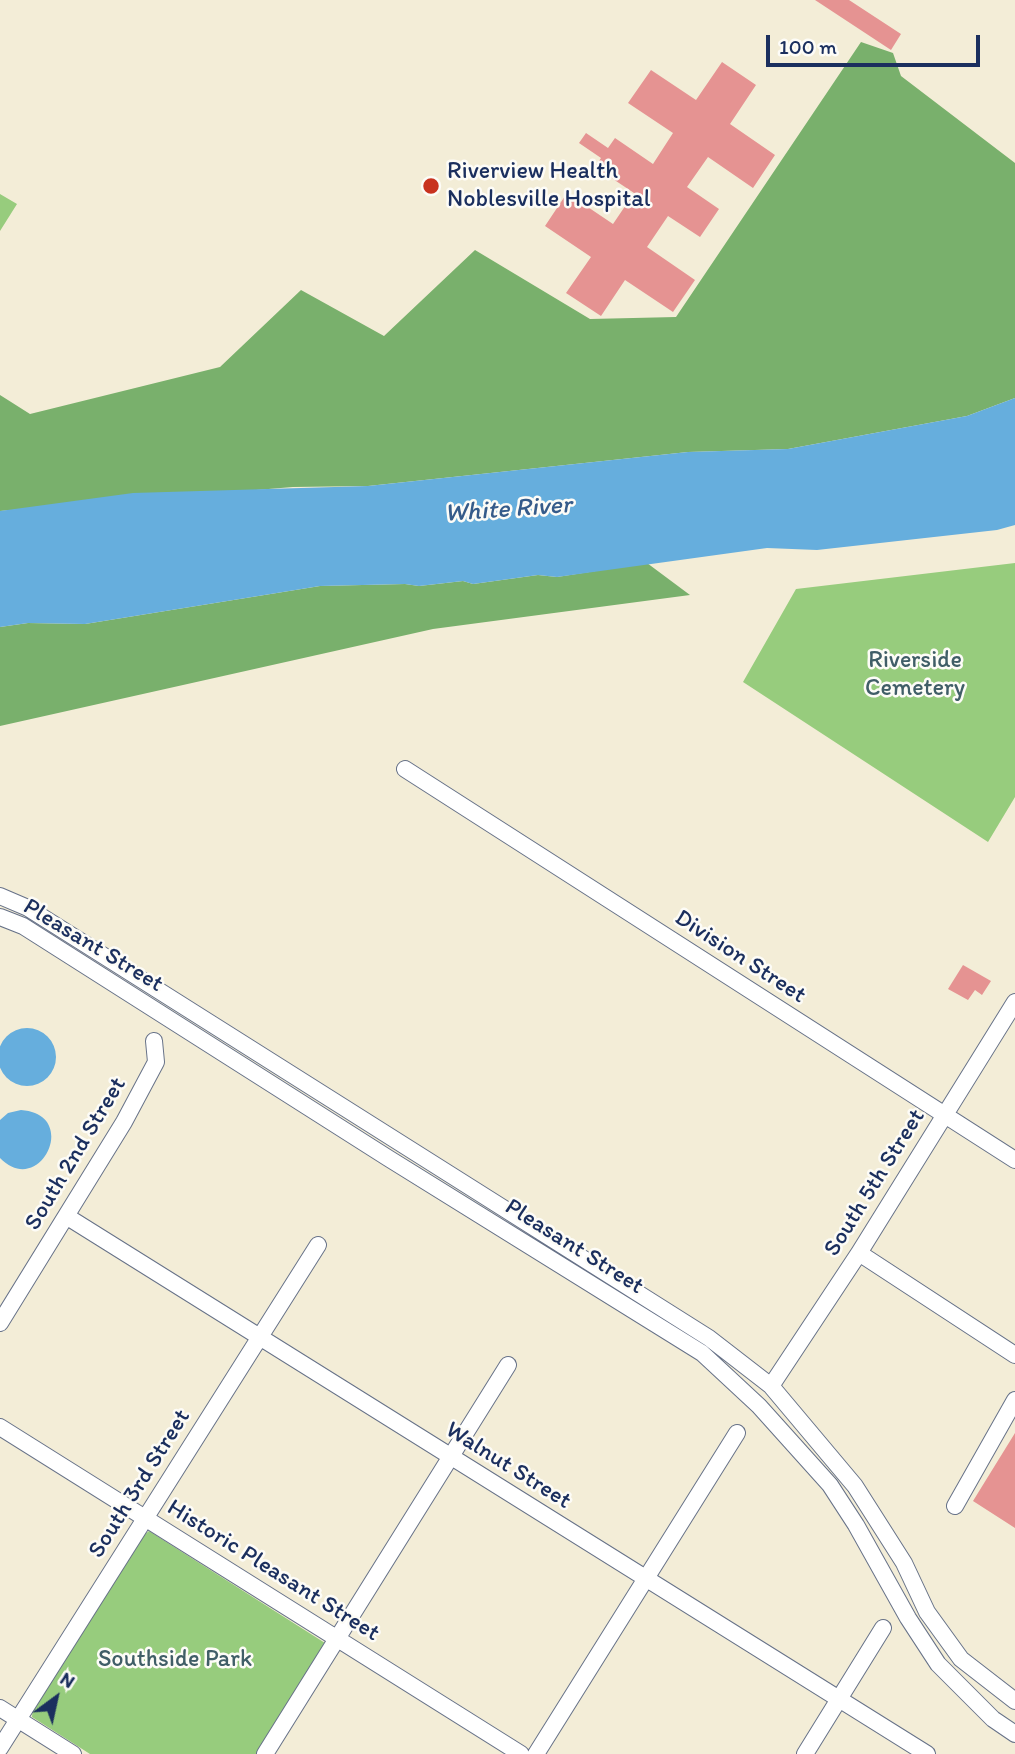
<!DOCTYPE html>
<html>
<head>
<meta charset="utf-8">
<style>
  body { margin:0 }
  #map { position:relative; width:1015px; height:1754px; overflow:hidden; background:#f3edd7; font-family:Itim,sans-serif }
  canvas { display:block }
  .north { position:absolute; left:21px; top:1663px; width:70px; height:70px; -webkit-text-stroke:5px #fdfcf7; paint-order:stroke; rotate:33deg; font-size:19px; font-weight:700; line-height:28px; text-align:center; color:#1b2f5e }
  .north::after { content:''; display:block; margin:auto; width:24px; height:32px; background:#1b2f5e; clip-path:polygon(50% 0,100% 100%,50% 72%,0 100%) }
  .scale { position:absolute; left:766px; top:35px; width:214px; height:32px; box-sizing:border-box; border:4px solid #1b2f5e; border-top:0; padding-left:9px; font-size:21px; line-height:24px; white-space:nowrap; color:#1b2f5e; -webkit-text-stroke:5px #fdfcf7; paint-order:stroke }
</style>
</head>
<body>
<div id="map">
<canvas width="1015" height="1754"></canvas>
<div class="north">N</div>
<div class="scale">100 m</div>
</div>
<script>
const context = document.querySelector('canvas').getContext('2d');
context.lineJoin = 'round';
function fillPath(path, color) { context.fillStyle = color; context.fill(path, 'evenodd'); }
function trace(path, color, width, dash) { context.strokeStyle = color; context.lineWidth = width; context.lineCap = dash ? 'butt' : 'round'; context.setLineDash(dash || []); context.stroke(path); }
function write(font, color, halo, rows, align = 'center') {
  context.font = font + ' Itim,sans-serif'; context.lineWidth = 5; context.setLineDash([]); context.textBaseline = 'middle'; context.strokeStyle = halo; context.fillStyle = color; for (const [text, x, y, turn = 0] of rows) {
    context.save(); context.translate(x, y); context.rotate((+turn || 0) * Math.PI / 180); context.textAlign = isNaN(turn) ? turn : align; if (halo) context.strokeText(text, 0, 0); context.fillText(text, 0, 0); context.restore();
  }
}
const green = new Path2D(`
  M 0,194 L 17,204 L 0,231 Z
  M 1015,563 L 1015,797 L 988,842 L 743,682 L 796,589 Z
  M 149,1531 L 325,1643 L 258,1754 L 90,1754 L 32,1717 L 33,1706 L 137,1541 Z`);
const forest = new Path2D(`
  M 861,42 L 893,53 L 901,76 L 1015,163 L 1015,398 L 967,416 L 788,449 L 688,452 L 368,486 L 293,487 L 0,511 L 0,395 L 30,414 L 220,367 L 301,290 L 384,336 L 475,250 L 590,319 L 676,317 Z
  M 647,563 L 690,595 L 433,629 L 0,726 L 0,627 L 28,623 L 85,624 L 320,586 L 405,584 L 419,586 L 463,581 L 473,584 L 538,575 L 557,577 Z`);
const water = new Path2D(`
  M 1015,398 L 1015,525 L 997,530 L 817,550 L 767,548 L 557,577 L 538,575 L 473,584 L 463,581 L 419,586 L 405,584 L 320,586 L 85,624 L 28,623 L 0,627 L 0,511 L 133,493 L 368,486 L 688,452 L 788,449 L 967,416 Z
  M-2 1057a29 29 0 1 1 58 0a29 29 0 1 1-58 0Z
  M 21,1110 C 81,1114 40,1199 0,1158 L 0,1120 L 8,1113 Z`);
const building = new Path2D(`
  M 815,0 L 849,0 L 901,34 L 891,50 Z
  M 722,62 L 756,85 L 730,124 L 775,155 L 753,188 L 708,157 L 687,187 L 719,209 L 700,237 L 668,216 L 647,247 L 695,280 L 673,312 L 625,280 L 601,316 L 566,293 L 591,257 L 545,226 L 567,193 L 613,224 L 634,193 L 595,167 L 601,158 L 579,143 L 586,133 L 608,148 L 615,138 L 653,164 L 673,133 L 628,103 L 651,70 L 696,100 Z
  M 963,965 L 991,981 L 982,995 L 975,990 L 968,1000 L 948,989 Z
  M 1015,1433 L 1015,1528 L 973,1501 Z`);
const minor = new Path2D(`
  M 405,769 L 1015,1160
  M 0,896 L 28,908 L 709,1338 L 771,1386 L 855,1486 L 904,1563 L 927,1612 L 961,1659 L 1015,1701
  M 0,917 L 23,926 L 388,1158 L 702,1353 L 759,1406 L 830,1485 L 856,1525 L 908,1618 L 938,1664 L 993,1719 L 1015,1734
  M 66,1216 L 927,1754
  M 859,1253 L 1015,1355
  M 0,1323 L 124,1122 L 156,1062 L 154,1041
  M 771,1386 L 859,1253 L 1015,1002
  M 0,1427 L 521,1754
  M 955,1506 L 1015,1400
  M 0,1708 L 73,1754
  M 0,1748 L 318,1245
  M 265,1754 L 508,1365
  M 536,1754 L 737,1433
  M 805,1754 L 883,1628`);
const markers = [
  [431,186,9,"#c8321e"]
];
const poiNames = [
  ["Riverview Health",447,172],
  ["Noblesville Hospital",447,200]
];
const parkNames = [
  ["Riverside",915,661],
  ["Cemetery",915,689],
  ["Southside Park",175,1660]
];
const streetNames = [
  ["Pleasant Street",93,946,31],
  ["Division Street",740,957,33],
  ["South 2nd Street",76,1154,-59],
  ["South 5th Street",875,1183,-58],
  ["Pleasant Street",574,1247,32],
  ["Walnut Street",508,1466,32],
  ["South 3rd Street",140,1484,-58],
  ["Historic Pleasant Street",273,1571,32]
];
const waterNames = [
  ["White River",508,510,-4]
];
fillPath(green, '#97cc7d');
fillPath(forest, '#79b06c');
fillPath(water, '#66aedd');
fillPath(building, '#e59392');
trace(minor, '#677288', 18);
trace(minor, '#fff', 16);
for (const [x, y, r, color] of markers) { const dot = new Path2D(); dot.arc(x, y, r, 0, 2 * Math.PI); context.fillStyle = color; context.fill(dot); trace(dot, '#fdfcf7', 2.5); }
write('24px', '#1b2f5e', '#fdfcf7', poiNames, 'left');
write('24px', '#405e67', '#fdfcf7', parkNames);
write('24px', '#1b2f5e', '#fdfcf7', streetNames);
write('italic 26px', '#355b8a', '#fdfcf7', waterNames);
</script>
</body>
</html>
